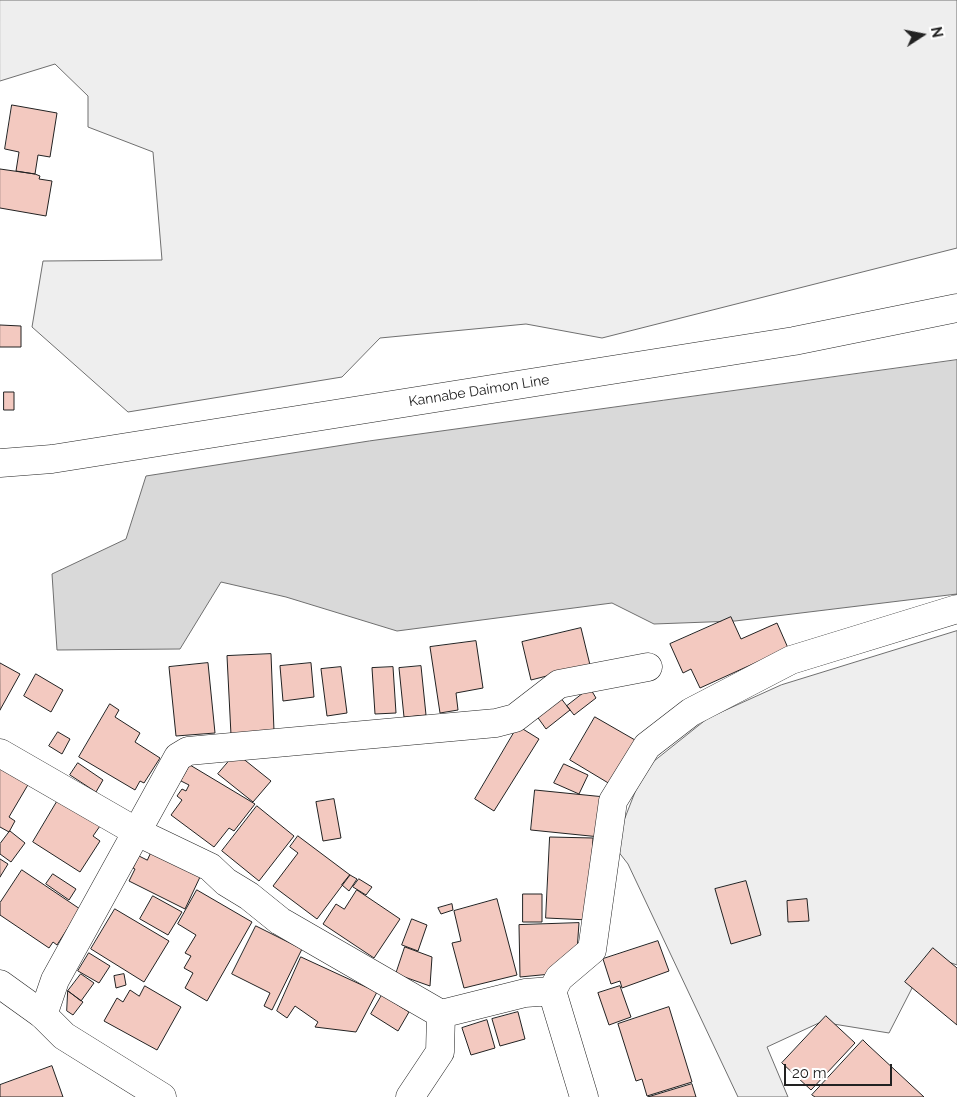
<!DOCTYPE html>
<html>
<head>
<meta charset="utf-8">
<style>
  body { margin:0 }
  #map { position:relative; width:957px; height:1097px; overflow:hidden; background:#fff; font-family:Raleway,sans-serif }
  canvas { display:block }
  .north { position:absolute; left:897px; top:10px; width:50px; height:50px; -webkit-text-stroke:4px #fff; paint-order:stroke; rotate:79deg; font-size:14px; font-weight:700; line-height:20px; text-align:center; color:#222 }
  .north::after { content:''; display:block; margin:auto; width:18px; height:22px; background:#222; clip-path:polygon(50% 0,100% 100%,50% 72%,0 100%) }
  .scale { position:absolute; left:784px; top:1064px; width:108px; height:22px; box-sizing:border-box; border:2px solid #222; border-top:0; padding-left:6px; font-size:15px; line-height:18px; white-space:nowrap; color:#222; -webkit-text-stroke:4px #fff; paint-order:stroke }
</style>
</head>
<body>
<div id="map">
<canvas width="957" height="1097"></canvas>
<div class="north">N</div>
<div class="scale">20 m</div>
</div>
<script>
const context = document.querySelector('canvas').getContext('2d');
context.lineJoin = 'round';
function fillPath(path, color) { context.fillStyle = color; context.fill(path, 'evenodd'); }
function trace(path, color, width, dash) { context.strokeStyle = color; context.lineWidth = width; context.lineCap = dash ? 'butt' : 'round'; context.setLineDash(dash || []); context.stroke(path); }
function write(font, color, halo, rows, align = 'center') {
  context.font = font + ' Raleway,sans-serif'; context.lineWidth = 4; context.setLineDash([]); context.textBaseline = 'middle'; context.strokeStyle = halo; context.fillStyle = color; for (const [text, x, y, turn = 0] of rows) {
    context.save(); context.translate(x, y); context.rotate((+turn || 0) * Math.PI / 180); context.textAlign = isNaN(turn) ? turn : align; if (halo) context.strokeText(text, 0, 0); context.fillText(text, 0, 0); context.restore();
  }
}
const green = new Path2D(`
  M 0,0 L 957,0 L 957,248 L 602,338 L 526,324 L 380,338 L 342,377 L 128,412 L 32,327 L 43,261 L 162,260 L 153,152 L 88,127 L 88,96 L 55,64 L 0,81 Z
  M 957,631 L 957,965 L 929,955 L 889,1033 L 821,1022 L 767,1047 L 788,1097 L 738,1097 L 628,864 L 614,846 L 644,769 L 708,718 L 781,685 Z`);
const water = new Path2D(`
  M 957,360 L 957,594 L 735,621 L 654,624 L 612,603 L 397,631 L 286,597 L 221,582 L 180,649 L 57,650 L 52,574 L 126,539 L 146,476 L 369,441 Z`);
const building = new Path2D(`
  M 12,105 L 57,113 L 50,157 L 38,155 L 35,174 L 16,171 L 19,152 L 5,149 Z
  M 0,169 L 35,174 L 40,176 L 39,179 L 52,181 L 46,216 L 0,208 Z
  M 0,325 L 21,326 L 21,347 L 0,347 Z
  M 4,392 L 14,392 L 14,410 L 4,410 Z
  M 731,617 L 741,639 L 777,623 L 788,648 L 700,688 L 691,669 L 683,673 L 670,644 Z
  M 581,628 L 590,665 L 531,680 L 522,642 Z
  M 476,641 L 483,688 L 456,693 L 458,710 L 440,713 L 430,647 Z
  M 271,654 L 274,731 L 231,735 L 227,656 Z
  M 0,663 L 20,674 L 0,710 Z
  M 208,663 L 215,733 L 176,736 L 169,667 Z
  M 311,663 L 314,697 L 283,701 L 280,666 Z
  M 421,666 L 426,715 L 404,717 L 399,668 Z
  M 341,667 L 347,713 L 327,716 L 321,669 Z
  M 393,667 L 396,713 L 375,714 L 372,668 Z
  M 36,674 L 63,690 L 51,712 L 24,696 Z
  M 590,688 L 596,698 L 574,715 L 567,706 Z
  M 560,697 L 570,710 L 546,729 L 536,715 Z
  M 110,704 L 119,710 L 115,717 L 140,733 L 135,742 L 160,758 L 144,783 L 140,781 L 135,790 L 79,757 Z
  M 595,717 L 635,740 L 610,784 L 570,760 Z
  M 518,726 L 539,739 L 494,811 L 475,799 Z
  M 58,732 L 70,739 L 62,754 L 49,746 Z
  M 236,753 L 271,781 L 253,802 L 218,774 Z
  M 78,763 L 103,780 L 96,792 L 70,775 Z
  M 564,764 L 588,775 L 579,794 L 554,783 Z
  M 190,765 L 255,804 L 234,831 L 229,828 L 214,847 L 171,815 L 182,800 L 177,796 L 182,789 L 186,791 L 189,785 L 181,781 Z
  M 0,766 L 29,783 L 9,817 L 15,821 L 9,832 L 0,827 Z
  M 535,790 L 605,797 L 600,837 L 531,830 Z
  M 334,799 L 341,838 L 323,841 L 316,802 Z
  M 58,800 L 100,826 L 93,836 L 100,841 L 80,872 L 33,842 Z
  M 257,806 L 294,836 L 259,881 L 222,851 Z
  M 10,831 L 25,843 L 11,862 L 0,854 L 0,844 Z
  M 298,836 L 350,875 L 317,919 L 273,886 L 298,853 L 290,847 Z
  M 550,837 L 593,838 L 589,920 L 546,918 Z
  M 151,853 L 200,877 L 185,909 L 129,881 L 135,869 L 133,868 L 139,856 L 147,860 Z
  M 0,859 L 8,864 L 0,877 Z
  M 22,870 L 80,909 L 57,945 L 53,942 L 49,948 L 0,915 L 0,903 Z
  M 53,874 L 76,889 L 69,900 L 46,884 Z
  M 350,875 L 357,879 L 349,891 L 342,885 Z
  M 359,879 L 372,887 L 366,895 L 353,887 Z
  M 746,881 L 761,935 L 731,944 L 715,889 Z
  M 197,890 L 252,922 L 207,1001 L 185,988 L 193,973 L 184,968 L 191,956 L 185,953 L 196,935 L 178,924 Z
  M 357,890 L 400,919 L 374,958 L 323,924 L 336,904 L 344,909 Z
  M 523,894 L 542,894 L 542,922 L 523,922 Z
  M 153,896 L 182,912 L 168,935 L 140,919 Z
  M 497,899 L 517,975 L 464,988 L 452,943 L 461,941 L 454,911 Z
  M 807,899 L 809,921 L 788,922 L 787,901 Z
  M 452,904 L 453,910 L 441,914 L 438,908 Z
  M 115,909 L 169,941 L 144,982 L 91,949 Z
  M 412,919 L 427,925 L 418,951 L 402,945 Z
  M 579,923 L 577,951 L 551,974 L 520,977 L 519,925 Z
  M 256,926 L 302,949 L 272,1010 L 264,1006 L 270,993 L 232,974 Z
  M 658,941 L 669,971 L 622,988 L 620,981 L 611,984 L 603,959 Z
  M 405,947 L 432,957 L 430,986 L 396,974 Z
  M 933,948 L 957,968 L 957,1025 L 905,982 Z
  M 89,953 L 110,966 L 99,983 L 78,971 Z
  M 301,957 L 377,992 L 356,1032 L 315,1027 L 318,1022 L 295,1006 L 287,1018 L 277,1011 Z
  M 81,974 L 94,983 L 81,1001 L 68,991 Z
  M 124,974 L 126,985 L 116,988 L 114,976 Z
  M 145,986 L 181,1007 L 157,1050 L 104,1021 L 117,998 L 123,1002 L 130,990 L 139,996 Z
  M 620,986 L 631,1017 L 609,1025 L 598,993 Z
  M 68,991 L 83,1002 L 73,1015 L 67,1011 Z
  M 382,995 L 409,1012 L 398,1031 L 371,1014 Z
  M 669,1007 L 692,1082 L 647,1096 L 642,1079 L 636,1081 L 618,1024 Z
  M 518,1012 L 525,1039 L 500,1046 L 492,1019 Z
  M 826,1016 L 855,1043 L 811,1090 L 782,1063 Z
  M 487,1020 L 495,1048 L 471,1055 L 462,1028 Z
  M 863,1040 L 868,1045 L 924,1097 L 815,1097 L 812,1095 Z
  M 52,1066 L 63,1097 L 0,1097 L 0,1085 Z
  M 692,1084 L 696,1097 L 648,1097 Z`);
const minor = new Path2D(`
  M 0,753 L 137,832 L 210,867 L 226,882 L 249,896 L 280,921 L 441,1014
  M 552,991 L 584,1097
  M 43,1015 L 55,980 L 178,757 L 188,751 L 496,723 L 515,718 L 559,684 L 648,667
  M 410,1097 L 440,1052 L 441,1014 L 525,993 L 552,991 L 559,978 L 592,950 L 613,801 L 647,746 L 691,712 L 791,660 L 957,609`);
const secondary = new Path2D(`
  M 0,984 L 43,1015 L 64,1036 L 162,1097`);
const primary = new Path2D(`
  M 0,463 L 52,459 L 794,341 L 957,308`);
const streetNames = [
  ["Kannabe Daimon Line",479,391,-9]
];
fillPath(green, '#eee');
trace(green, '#6f6f6f', 1);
fillPath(water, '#d9d9d9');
trace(water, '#6f6f6f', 1);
fillPath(building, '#f3c9c0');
trace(building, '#222', 1);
trace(minor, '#222', 29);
trace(secondary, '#222', 29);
trace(primary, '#222', 29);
trace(minor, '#fff', 28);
trace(secondary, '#fff', 28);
trace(primary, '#fff', 28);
write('14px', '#222', '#fff', streetNames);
</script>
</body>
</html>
